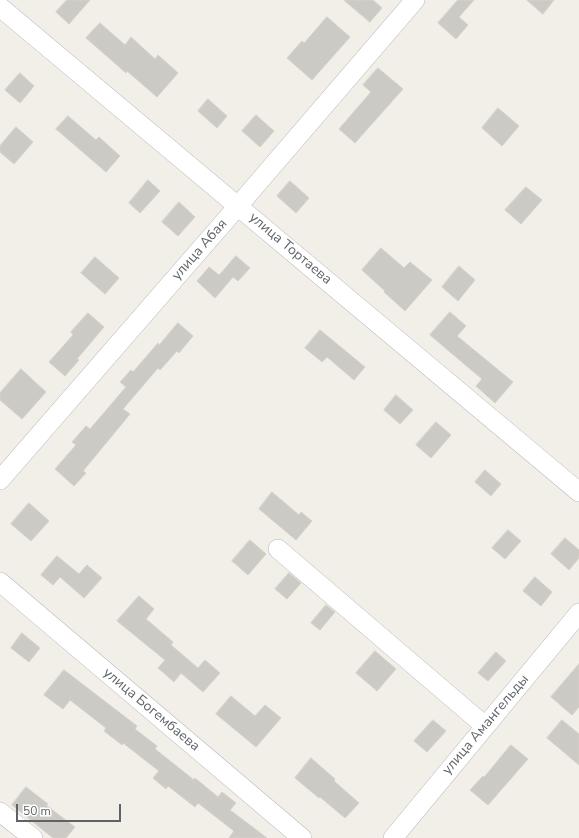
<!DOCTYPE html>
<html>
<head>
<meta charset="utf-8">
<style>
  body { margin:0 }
  #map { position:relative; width:579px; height:838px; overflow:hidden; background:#f1efe8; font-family:"Nunito Sans",sans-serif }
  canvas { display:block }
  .scale { position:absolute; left:16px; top:804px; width:105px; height:18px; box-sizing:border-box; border:2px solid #5f6368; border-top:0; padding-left:5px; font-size:12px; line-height:14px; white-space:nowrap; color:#5f6368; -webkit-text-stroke:3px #fff; paint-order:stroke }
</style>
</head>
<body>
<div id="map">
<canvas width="579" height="838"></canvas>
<div class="scale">50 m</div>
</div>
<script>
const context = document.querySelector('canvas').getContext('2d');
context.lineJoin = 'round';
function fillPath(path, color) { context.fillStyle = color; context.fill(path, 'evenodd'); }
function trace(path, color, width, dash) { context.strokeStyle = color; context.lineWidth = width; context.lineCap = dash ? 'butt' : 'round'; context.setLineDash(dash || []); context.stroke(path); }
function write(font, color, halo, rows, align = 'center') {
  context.font = font + ' "Nunito Sans",sans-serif'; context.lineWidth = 3; context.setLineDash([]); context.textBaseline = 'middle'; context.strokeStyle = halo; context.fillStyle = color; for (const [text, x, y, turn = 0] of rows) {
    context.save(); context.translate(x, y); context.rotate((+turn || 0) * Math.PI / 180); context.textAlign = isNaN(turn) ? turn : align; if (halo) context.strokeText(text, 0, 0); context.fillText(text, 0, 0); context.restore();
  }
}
const building = new Path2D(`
  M 67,0 L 90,0 L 69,24 L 56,12 Z
  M 344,0 L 373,0 L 382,8 L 370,22 Z
  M 458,0 L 474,0 L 459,17 L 468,25 L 456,39 L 438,23 Z
  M 527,0 L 554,0 L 543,14 Z
  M 327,17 L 350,37 L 312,80 L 287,58 L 302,41 L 304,43 Z
  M 100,23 L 125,45 L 131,37 L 155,59 L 158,55 L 178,73 L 157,97 L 127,71 L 126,73 L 86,38 Z
  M 378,68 L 403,89 L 355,143 L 339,129 L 371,92 L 363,85 Z
  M 20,73 L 34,86 L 20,103 L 5,90 Z
  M 208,99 L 227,116 L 217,128 L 198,111 Z
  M 498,108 L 519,126 L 502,146 L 482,128 Z
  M 256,115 L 274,131 L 260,147 L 242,131 Z
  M 68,116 L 96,140 L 99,137 L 120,156 L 106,172 L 56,129 Z
  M 16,127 L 33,142 L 14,164 L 0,152 L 0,146 Z
  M 148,180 L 160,191 L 140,213 L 129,203 Z
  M 290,181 L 309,198 L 296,213 L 277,196 Z
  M 526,187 L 542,200 L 521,224 L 505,210 Z
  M 179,202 L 195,217 L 178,236 L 162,222 Z
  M 381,248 L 404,268 L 410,262 L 432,280 L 405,311 L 384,292 L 385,291 L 362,270 Z
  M 236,256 L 250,268 L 238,281 L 233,277 L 215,298 L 197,281 L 209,267 L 219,275 Z
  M 95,257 L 119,278 L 105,294 L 81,273 Z
  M 459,266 L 475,280 L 458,301 L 442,287 Z
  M 450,312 L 466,326 L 457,336 L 513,382 L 495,403 L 476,386 L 482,379 L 430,335 Z
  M 88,313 L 104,327 L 77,359 L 79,360 L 65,376 L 49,362 L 73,335 L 71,332 Z
  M 178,323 L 193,336 L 179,353 L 177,351 L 160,370 L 158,368 L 123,409 L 130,414 L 83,471 L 86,473 L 74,486 L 55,469 L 76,445 L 72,442 L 86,426 L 90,429 L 126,387 L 120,382 L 131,370 L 133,372 L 158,343 L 159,345 Z
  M 320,330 L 365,367 L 354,380 L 327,357 L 322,362 L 305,348 Z
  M 21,369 L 46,392 L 22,419 L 0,400 L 0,393 Z
  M 396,395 L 413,410 L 400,424 L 384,410 Z
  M 436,422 L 451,435 L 431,458 L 416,445 Z
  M 485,470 L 501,484 L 491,496 L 475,482 Z
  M 272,492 L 299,515 L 301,512 L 312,521 L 296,540 L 259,509 Z
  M 29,503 L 49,521 L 31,541 L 11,524 Z
  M 508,530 L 521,541 L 505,559 L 492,548 Z
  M 565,538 L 579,550 L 579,558 L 569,570 L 551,554 Z
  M 250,540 L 266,554 L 248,575 L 232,561 Z
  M 57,556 L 79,574 L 87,565 L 102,578 L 84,598 L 60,577 L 53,585 L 41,575 Z
  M 289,573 L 301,583 L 287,599 L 275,589 Z
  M 535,577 L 552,592 L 541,606 L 523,591 Z
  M 139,596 L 154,609 L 146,619 L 173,642 L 171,645 L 198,668 L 205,660 L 220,673 L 203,692 L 181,673 L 174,682 L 158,668 L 165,660 L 117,621 Z
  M 326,605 L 335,612 L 320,630 L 311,623 Z
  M 22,633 L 40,648 L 29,662 L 11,648 Z
  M 375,651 L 396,669 L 377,691 L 356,673 Z
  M 496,652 L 506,661 L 488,681 L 478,673 Z
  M 579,664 L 579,707 L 572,715 L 551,697 Z
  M 64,670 L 137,726 L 135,729 L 157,746 L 155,749 L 194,780 L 195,778 L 218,797 L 222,792 L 236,803 L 230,810 L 267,838 L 229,838 L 234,831 L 198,803 L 195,807 L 168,786 L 166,789 L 153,778 L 159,771 L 123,743 L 122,745 L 104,731 L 106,728 L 70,700 L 63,709 L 44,695 Z
  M 231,696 L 255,716 L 265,705 L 281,718 L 256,747 L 216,714 Z
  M 433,720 L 446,731 L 427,752 L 414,741 Z
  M 562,720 L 579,734 L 579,765 L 547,738 Z
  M 511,745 L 528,759 L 488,805 L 470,790 L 483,776 L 484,777 Z
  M 311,758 L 335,779 L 334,781 L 359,803 L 345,818 L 320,797 L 319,798 L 295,778 Z
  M 26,787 L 48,804 L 46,805 L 75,827 L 66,838 L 53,838 L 12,805 Z`);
const minor = new Path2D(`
  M 0,7 L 579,492
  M 0,480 L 238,206 L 415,0
  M 278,549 L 485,726
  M 0,582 L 302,838
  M 0,812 L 33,838
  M 393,838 L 579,613`);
const streetNames = [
  ["улица Тортаева",290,249,40],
  ["улица Абая",200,250,-49],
  ["улица Богембаева",151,710,40],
  ["улица Амангельды",486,725,-50]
];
fillPath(building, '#cccac5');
trace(building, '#d6d1c6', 1);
trace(minor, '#b5b8bc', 20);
trace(minor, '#fff', 19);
write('14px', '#5f6368', '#fff', streetNames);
</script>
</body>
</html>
